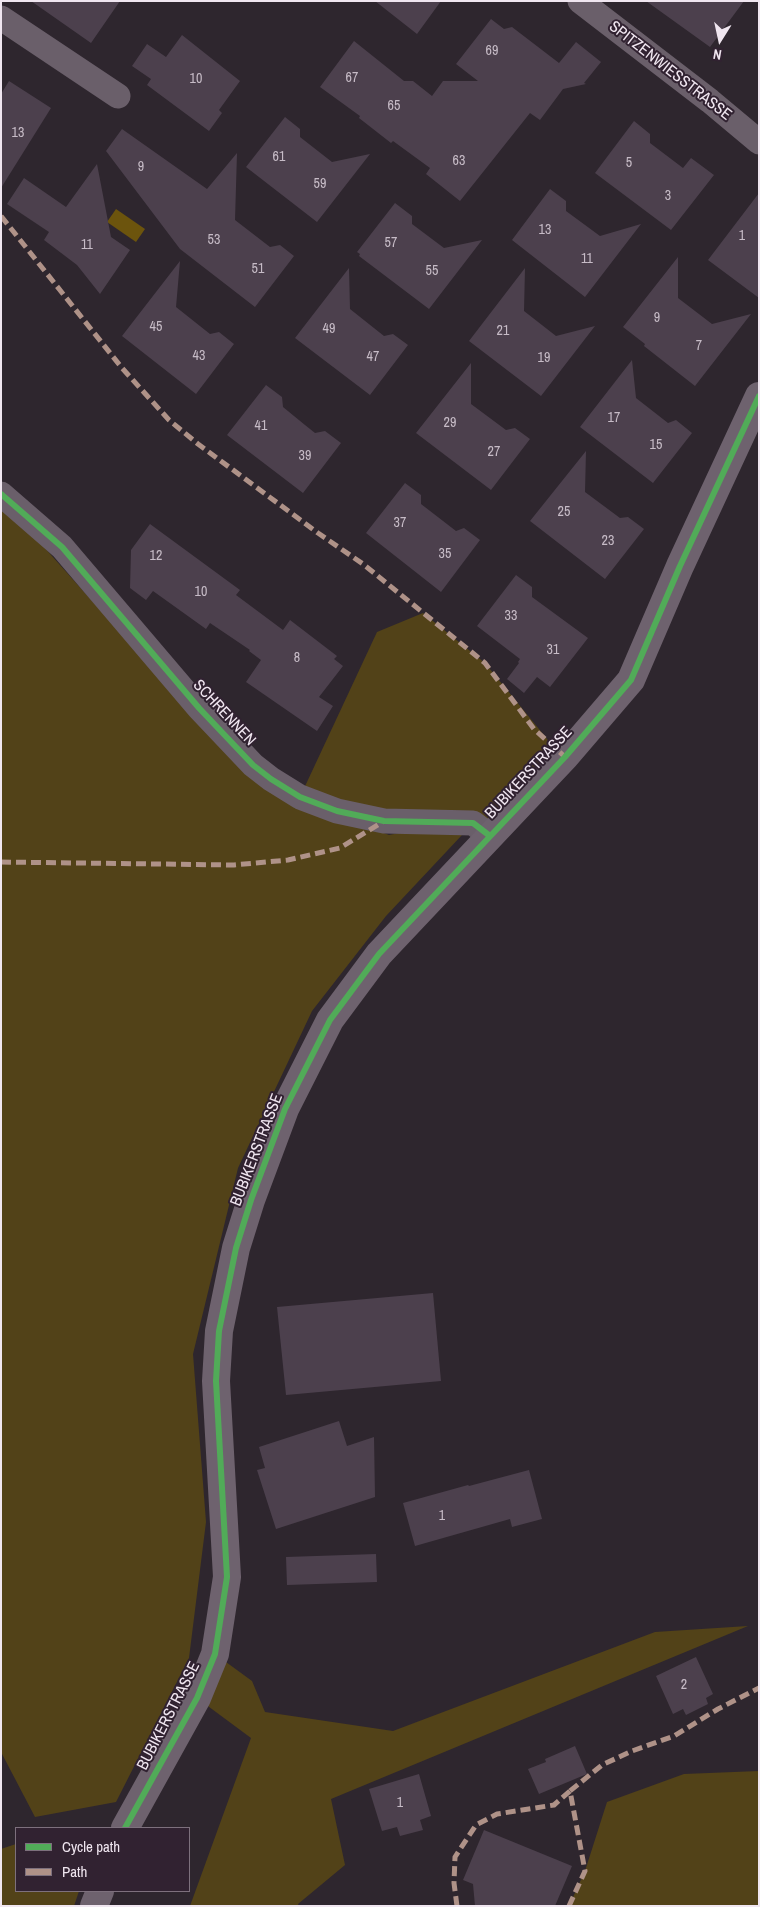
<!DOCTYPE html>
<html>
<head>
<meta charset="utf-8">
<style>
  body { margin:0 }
  #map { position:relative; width:760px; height:1907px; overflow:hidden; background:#2e262e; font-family:"Archivo Narrow",sans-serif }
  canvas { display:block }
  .frame { position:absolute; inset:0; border:2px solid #f0e6f0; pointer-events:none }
  .legend { position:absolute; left:15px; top:1827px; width:175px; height:65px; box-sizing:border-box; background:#312231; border:1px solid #7d707d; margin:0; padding:6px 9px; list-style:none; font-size:15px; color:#f0e6f0 }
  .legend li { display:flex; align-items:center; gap:10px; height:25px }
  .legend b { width:25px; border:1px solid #7d707d }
  .north { position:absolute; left:695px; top:15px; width:50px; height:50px; -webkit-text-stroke:4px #312231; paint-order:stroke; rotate:190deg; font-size:14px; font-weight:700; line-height:20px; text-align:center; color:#f0e6f0 }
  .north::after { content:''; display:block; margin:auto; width:18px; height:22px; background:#f0e6f0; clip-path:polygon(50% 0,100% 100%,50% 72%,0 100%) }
</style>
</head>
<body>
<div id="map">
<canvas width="760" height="1907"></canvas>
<div class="frame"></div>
<ul class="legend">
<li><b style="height:6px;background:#51ab58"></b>Cycle path</li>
<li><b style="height:6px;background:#af9288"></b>Path</li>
</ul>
<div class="north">N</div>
</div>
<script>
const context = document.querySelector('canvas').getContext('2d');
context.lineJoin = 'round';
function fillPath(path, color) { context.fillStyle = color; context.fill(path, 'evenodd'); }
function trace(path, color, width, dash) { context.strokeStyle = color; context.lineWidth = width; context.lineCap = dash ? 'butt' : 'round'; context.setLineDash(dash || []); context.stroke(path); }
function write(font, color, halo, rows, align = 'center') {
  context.font = font + ' "Archivo Narrow",sans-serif'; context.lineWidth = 4; context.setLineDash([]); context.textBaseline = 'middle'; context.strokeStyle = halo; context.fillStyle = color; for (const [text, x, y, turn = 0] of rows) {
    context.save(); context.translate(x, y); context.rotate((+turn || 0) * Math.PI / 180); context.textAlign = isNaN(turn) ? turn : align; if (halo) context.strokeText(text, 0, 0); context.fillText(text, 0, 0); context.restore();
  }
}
const green = new Path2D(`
  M 1,503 L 9,508 L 136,650 L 265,786 L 389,835 L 425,828 L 462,835 L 386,916 L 312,1011 L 238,1168 L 193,1354 L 206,1522 L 189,1658 L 116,1802 L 35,1817 L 1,1752 Z
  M 423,613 L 485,663 L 552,745 L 565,757 L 490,836 L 300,797 L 377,632 Z
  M 748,1626 L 331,1799 L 345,1865 L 298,1904 L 299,1906 L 190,1906 L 251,1738 L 197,1698 L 215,1654 L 252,1681 L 265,1712 L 393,1731 L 655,1632 Z
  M 759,1771 L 759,1906 L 569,1906 L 585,1871 L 607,1802 L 684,1774 Z
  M 16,1844 L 16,1891 L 79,1891 L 74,1906 L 1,1906 L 1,1849 Z`);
const water = new Path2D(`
  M 116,209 L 145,229 L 136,242 L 107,222 Z`);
const building = new Path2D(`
  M 31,1 L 120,1 L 91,43 Z
  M 375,1 L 441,1 L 417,34 Z
  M 646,1 L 744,1 L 710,47 Z
  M 491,19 L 504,29 L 512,27 L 559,63 L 576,42 L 601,62 L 584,83 L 586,84 L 563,89 L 540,120 L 530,113 L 460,201 L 426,174 L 430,168 L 393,141 L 391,143 L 359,118 L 360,116 L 320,87 L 354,41 L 404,81 L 413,81 L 432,96 L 443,81 L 478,81 L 456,64 Z
  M 182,35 L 240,81 L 219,110 L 222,113 L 209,131 L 147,85 L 151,79 L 132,66 L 147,44 L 166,57 Z
  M 9,81 L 51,108 L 1,188 L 1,94 Z
  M 285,117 L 300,129 L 300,137 L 332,162 L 370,154 L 317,222 L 246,167 Z
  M 634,121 L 650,134 L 650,143 L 683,168 L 691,158 L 714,175 L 671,230 L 595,173 Z
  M 122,129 L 207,189 L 237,153 L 235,220 L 270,247 L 280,245 L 294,256 L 255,307 L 180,249 L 106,151 Z
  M 97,164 L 111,237 L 130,250 L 100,294 L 77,265 L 44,240 L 49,232 L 7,204 L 24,178 L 66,207 Z
  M 550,189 L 566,201 L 566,211 L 600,236 L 641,224 L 585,297 L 512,240 Z
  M 759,193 L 759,298 L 708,260 Z
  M 395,203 L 412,216 L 412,224 L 444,248 L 482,240 L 429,309 L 359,256 L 360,254 L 357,252 Z
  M 678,257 L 678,298 L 712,324 L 751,314 L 695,386 L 644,346 L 645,344 L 623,327 Z
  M 180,261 L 176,307 L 210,334 L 219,332 L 234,344 L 196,394 L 122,336 Z
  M 349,268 L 350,309 L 384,336 L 393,334 L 408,345 L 370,395 L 295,338 Z
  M 525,268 L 524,311 L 556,336 L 595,326 L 541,396 L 469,341 Z
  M 632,360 L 636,398 L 668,423 L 676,420 L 692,433 L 653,483 L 580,427 Z
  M 471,363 L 471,404 L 506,430 L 515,428 L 530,439 L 491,490 L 416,433 Z
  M 266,385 L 282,397 L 283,407 L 305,425 L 315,433 L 325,431 L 341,443 L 303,493 L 227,435 Z
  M 586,451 L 585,492 L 620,518 L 628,517 L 644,529 L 605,579 L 530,521 Z
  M 405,483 L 421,495 L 421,504 L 456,531 L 464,528 L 480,540 L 441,592 L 366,533 Z
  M 150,524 L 240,590 L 236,595 L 283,630 L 290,620 L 337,656 L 334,659 L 343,666 L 319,697 L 333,706 L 317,731 L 246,682 L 261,660 L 249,651 L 250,650 L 210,623 L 206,629 L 153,591 L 146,600 L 130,588 L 131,550 Z
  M 516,575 L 532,587 L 532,597 L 588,638 L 550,687 L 537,677 L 524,693 L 507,679 L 519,663 L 518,662 L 520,659 L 477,626 Z
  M 433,1293 L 441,1381 L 286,1395 L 277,1307 Z
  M 339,1421 L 347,1446 L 374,1437 L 375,1497 L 276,1529 L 257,1470 L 265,1468 L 259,1447 Z
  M 529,1470 L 542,1519 L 512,1527 L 510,1519 L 415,1546 L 403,1503 L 468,1485 L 469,1486 Z
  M 376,1554 L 377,1582 L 287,1585 L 286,1557 Z
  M 696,1657 L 713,1694 L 706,1698 L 708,1704 L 686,1715 L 683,1709 L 673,1714 L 656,1676 Z
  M 575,1746 L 587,1774 L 539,1794 L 528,1769 L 546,1762 L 545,1759 Z
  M 419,1774 L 431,1816 L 420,1820 L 423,1830 L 400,1836 L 397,1827 L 382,1831 L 369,1789 Z
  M 484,1830 L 572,1866 L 555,1906 L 475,1906 L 473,1884 L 463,1880 Z`);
const street = new Path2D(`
  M 580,1 L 710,101 L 759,142
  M 1,18 L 118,96
  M 1,494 L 62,547 L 199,708 L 253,765 L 271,779 L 300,797 L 337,811 L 384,821 L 473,823 L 490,836`);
const secondary = new Path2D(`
  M 125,1828 L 197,1698 L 215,1654 L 227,1577 L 216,1381 L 219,1331 L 236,1248 L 251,1200 L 285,1109 L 330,1020 L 379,954 L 565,757 L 631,680 L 680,566 L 759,396
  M 94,1906 L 100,1891`);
const quiet = new Path2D(`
  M 1,216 L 122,368 L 169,420 L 198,444 L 318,533 L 363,564 L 485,663 L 534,729 L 565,757
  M 1,862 L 234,865 L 288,860 L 340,848 L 384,821
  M 457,1906 L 454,1883 L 455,1857 L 476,1825 L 497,1814 L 554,1805 L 570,1791
  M 569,1906 L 585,1871 L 570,1791 L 602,1765 L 632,1751 L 674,1736 L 718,1709 L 759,1688`);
const cycleway = new Path2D(`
  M 1,494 L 62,547 L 199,708 L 253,765 L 271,779 L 300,797 L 337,811 L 384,821 L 473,823 L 490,836
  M 125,1828 L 197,1698 L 215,1654 L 227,1577 L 216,1381 L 219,1331 L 236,1248 L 251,1200 L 285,1109 L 330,1020 L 379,954 L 565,757 L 631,680 L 680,566 L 759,396`);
const numberNames = [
  ["69",492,51],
  ["67",352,78],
  ["10",196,79],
  ["65",394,106],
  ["13",18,133],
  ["61",279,157],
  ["63",459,161],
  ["5",629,163],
  ["9",141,167],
  ["59",320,184],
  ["3",668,196],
  ["13",545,230],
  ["1",742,236],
  ["53",214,240],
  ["57",391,243],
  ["11",87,245],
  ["11",587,259],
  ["51",258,269],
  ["55",432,271],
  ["9",657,318],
  ["45",156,327],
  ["49",329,329],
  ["21",503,331],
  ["7",699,346],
  ["43",199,356],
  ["47",373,357],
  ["19",544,358],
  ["17",614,418],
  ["29",450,423],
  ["41",261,426],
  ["15",656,445],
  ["27",494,452],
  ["39",305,456],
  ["25",564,512],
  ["37",400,523],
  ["23",608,541],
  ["35",445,554],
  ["12",156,556],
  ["10",201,592],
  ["33",511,616],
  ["31",553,650],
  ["8",297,658],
  ["1",442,1516],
  ["2",684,1685],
  ["1",400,1803]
];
const streetNames = [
  ["SPITZENWIESSTRASSE",670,71,38],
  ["SCHRENNEN",224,713,47],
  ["BUBIKERSTRASSE",529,773,-47],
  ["BUBIKERSTRASSE",257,1150,-69],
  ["BUBIKERSTRASSE",169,1716,-63]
];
fillPath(green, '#524218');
fillPath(water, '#6c540d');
fillPath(building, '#4c404d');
trace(street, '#6a5f6a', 25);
trace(secondary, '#6e626e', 28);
trace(quiet, '#af9288', 5, [10, 5]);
trace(cycleway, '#51ab58', 6);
write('14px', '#c7bcc7', null, numberNames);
write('16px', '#f0e6f0', '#312231', streetNames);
</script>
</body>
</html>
